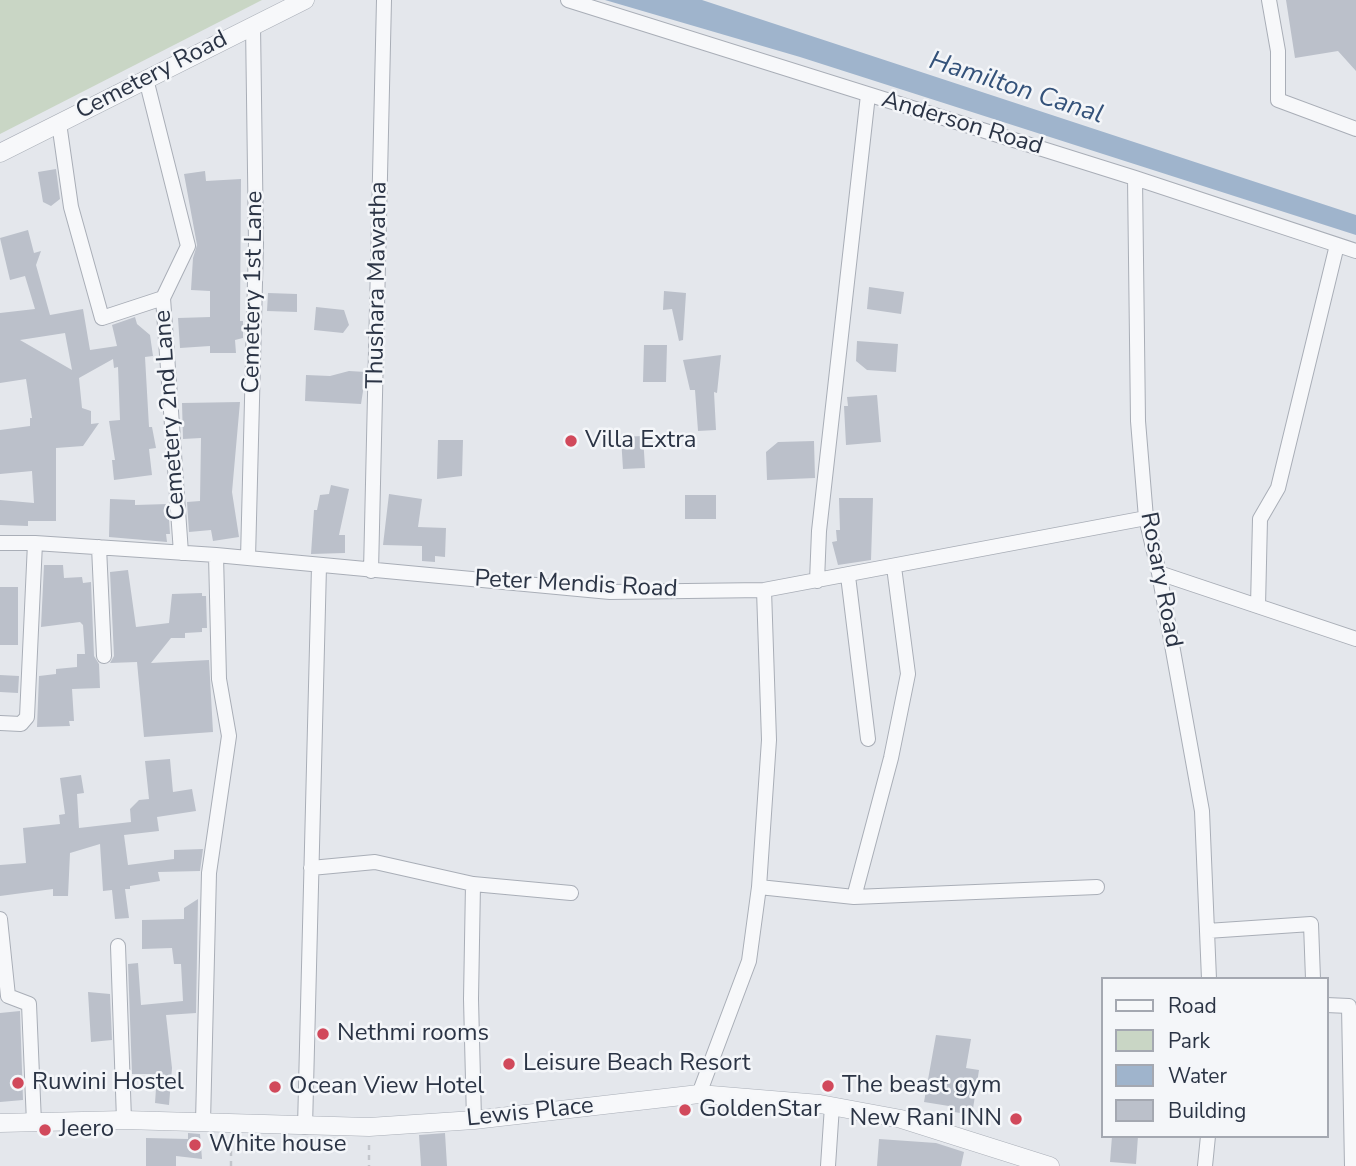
<!DOCTYPE html>
<html>
<head>
<meta charset="utf-8">
<style>
  body { margin:0 }
  #map { position:relative; width:1356px; height:1166px; overflow:hidden; background:#e4e7ec; font-family:"Nunito Sans",sans-serif }
  canvas { display:block }
  .legend { position:absolute; left:1101px; top:977px; width:228px; height:161px; box-sizing:border-box; background:#f4f6f9; border:2px solid #a4a8b1; margin:0; padding:9px 12px; list-style:none; font-size:21px; color:#2b3445 }
  .legend li { display:flex; align-items:center; gap:14px; height:35px }
  .legend b { width:35px; border:2px solid #a4a8b1 }
</style>
</head>
<body>
<div id="map">
<canvas width="1356" height="1166"></canvas>
<ul class="legend">
<li><b style="height:9px;background:#f7f8fa"></b>Road</li>
<li><b style="height:19px;background:#c9d6c5"></b>Park</li>
<li><b style="height:19px;background:#9fb4cc"></b>Water</li>
<li><b style="height:19px;background:#bbc0ca"></b>Building</li>
</ul>
</div>
<script>
const context = document.querySelector('canvas').getContext('2d');
context.lineJoin = 'round';
function fillPath(path, color) { context.fillStyle = color; context.fill(path, 'evenodd'); }
function trace(path, color, width, dash) { context.strokeStyle = color; context.lineWidth = width; context.lineCap = dash ? 'butt' : 'round'; context.setLineDash(dash || []); context.stroke(path); }
function write(font, color, halo, rows, align = 'center') {
  context.font = font + ' "Nunito Sans",sans-serif'; context.lineWidth = 5; context.setLineDash([]); context.textBaseline = 'middle'; context.strokeStyle = halo; context.fillStyle = color; for (const [text, x, y, turn = 0] of rows) {
    context.save(); context.translate(x, y); context.rotate((+turn || 0) * Math.PI / 180); context.textAlign = isNaN(turn) ? turn : align; if (halo) context.strokeText(text, 0, 0); context.fillText(text, 0, 0); context.restore();
  }
}
const green = new Path2D(`
  M 0,0 L 262,0 L 0,134 Z`);
const water = new Path2D(`
  M 605,0 L 702,0 L 1356,215 L 1356,235 L 800,57 Z`);
const building = new Path2D(`
  M 1286,0 L 1356,0 L 1356,71 L 1338,51 L 1295,58 Z
  M 56,169 L 60,199 L 51,206 L 43,202 L 38,172 Z
  M 205,171 L 206,181 L 241,179 L 240,321 L 243,321 L 243,338 L 235,340 L 236,353 L 210,353 L 210,346 L 180,348 L 178,318 L 210,317 L 210,291 L 191,290 L 193,258 L 197,245 L 184,174 Z
  M 28,230 L 34,253 L 41,251 L 36,265 L 50,315 L 83,309 L 90,350 L 117,346 L 112,325 L 135,317 L 137,324 L 150,335 L 153,356 L 145,357 L 149,427 L 152,427 L 156,448 L 149,449 L 152,475 L 114,480 L 112,460 L 115,460 L 109,421 L 120,420 L 118,367 L 114,368 L 113,359 L 79,378 L 82,408 L 91,411 L 91,424 L 99,423 L 83,446 L 56,448 L 56,521 L 28,521 L 28,526 L 0,525 L 0,500 L 34,503 L 32,471 L 0,474 L 0,430 L 30,426 L 30,418 L 32,418 L 26,379 L 0,383 L 0,313 L 35,309 L 25,276 L 10,280 L 0,238 ZM 65,333 L 72,370 L 20,340 Z
  M 869,287 L 904,292 L 901,314 L 867,309 Z
  M 664,291 L 686,293 L 683,340 L 679,341 L 672,309 L 663,310 Z
  M 268,293 L 297,294 L 297,312 L 267,311 Z
  M 316,307 L 344,310 L 349,325 L 343,333 L 314,330 Z
  M 857,341 L 898,344 L 896,372 L 867,370 L 856,361 Z
  M 644,345 L 667,345 L 666,382 L 643,382 Z
  M 721,355 L 717,393 L 714,392 L 716,430 L 698,431 L 695,390 L 690,390 L 683,360 Z
  M 349,371 L 366,372 L 361,404 L 305,401 L 306,375 L 330,376 Z
  M 877,395 L 881,442 L 846,445 L 844,406 L 848,406 L 847,397 Z
  M 240,402 L 232,492 L 239,537 L 213,541 L 211,530 L 189,532 L 187,502 L 200,501 L 201,438 L 183,439 L 182,403 Z
  M 643,436 L 645,468 L 623,469 L 621,437 Z
  M 438,440 L 463,440 L 462,476 L 437,479 Z
  M 814,441 L 815,478 L 767,480 L 766,452 L 778,442 Z
  M 331,485 L 349,489 L 339,535 L 345,535 L 345,553 L 311,554 L 314,510 L 317,510 L 320,495 L 329,494 Z
  M 389,494 L 422,499 L 418,527 L 446,528 L 445,557 L 435,556 L 435,562 L 422,561 L 422,546 L 383,545 Z
  M 685,495 L 716,495 L 716,519 L 685,519 Z
  M 839,498 L 873,498 L 871,560 L 838,565 L 832,542 L 837,541 L 836,530 L 840,530 Z
  M 110,499 L 135,500 L 135,505 L 168,504 L 170,534 L 166,534 L 167,542 L 109,537 Z
  M 44,565 L 63,565 L 64,578 L 82,577 L 83,583 L 91,582 L 94,656 L 99,664 L 100,688 L 72,689 L 74,721 L 69,721 L 70,726 L 37,727 L 39,676 L 56,674 L 56,669 L 77,667 L 77,654 L 85,654 L 83,625 L 80,622 L 41,627 Z
  M 128,570 L 136,627 L 169,623 L 172,594 L 202,593 L 202,596 L 206,596 L 207,628 L 202,628 L 202,632 L 185,633 L 185,638 L 171,638 L 151,663 L 209,660 L 213,732 L 144,737 L 137,662 L 110,663 L 114,656 L 110,572 Z
  M 0,587 L 18,587 L 18,645 L 0,645 Z
  M 0,675 L 19,676 L 18,693 L 0,692 Z
  M 170,759 L 173,792 L 192,789 L 196,811 L 157,817 L 159,831 L 124,835 L 128,865 L 174,859 L 174,850 L 203,849 L 200,871 L 158,872 L 160,881 L 130,886 L 130,889 L 125,889 L 129,918 L 115,919 L 112,890 L 103,891 L 100,844 L 70,853 L 68,896 L 53,896 L 53,889 L 0,896 L 0,865 L 26,863 L 23,828 L 60,824 L 59,815 L 65,814 L 60,778 L 81,775 L 84,793 L 77,794 L 79,828 L 131,822 L 130,809 L 139,800 L 149,799 L 145,761 Z
  M 198,899 L 196,1013 L 166,1015 L 172,1068 L 169,1105 L 155,1103 L 157,1074 L 132,1074 L 128,964 L 138,963 L 141,1005 L 183,1001 L 181,964 L 174,964 L 172,948 L 142,949 L 142,920 L 184,919 L 184,908 Z
  M 88,992 L 110,994 L 112,1040 L 91,1042 Z
  M 20,1011 L 23,1100 L 0,1102 L 0,1013 Z
  M 936,1035 L 971,1039 L 966,1068 L 979,1070 L 972,1115 L 954,1112 L 955,1107 L 924,1102 Z
  M 188,1133 L 200,1134 L 202,1159 L 176,1156 L 176,1166 L 146,1166 L 146,1138 L 188,1139 Z
  M 445,1133 L 447,1166 L 421,1166 L 419,1135 Z
  M 1112,1136 L 1138,1136 L 1136,1164 L 1110,1162 Z
  M 879,1139 L 936,1143 L 964,1152 L 961,1166 L 877,1166 Z`);
const path = new Path2D(`
  M 369,1145 L 369,1166
  M 231,1166 L 231,1138`);
const minor = new Path2D(`
  M 568,0 L 1135,178 L 1356,251
  M 1269,0 L 1278,51 L 1278,100 L 1356,129
  M 146,79 L 188,246 L 163,298 L 181,553
  M 59,123 L 71,207 L 102,318 L 163,298
  M 1135,178 L 1138,421 L 1146,518 L 1159,573 L 1202,811 L 1209,979
  M 0,543 L 35,543 L 216,555 L 610,592 L 764,590 L 1146,518
  M 99,547 L 104,656
  M 248,558 L 256,243 L 253,25
  M 371,571 L 384,0
  M 1159,573 L 1356,639
  M 848,576 L 868,739
  M 817,581 L 819,531 L 868,95
  M 1258,606 L 1260,519 L 1278,488 L 1337,245
  M 0,723 L 21,724 L 27,717 L 35,543
  M 311,868 L 375,862 L 473,884 L 571,893
  M 473,884 L 471,999 L 474,1120
  M 759,887 L 854,897 L 1097,887
  M 854,897 L 891,758 L 908,674 L 894,567
  M 0,919 L 8,996 L 29,1004 L 34,1123
  M 1207,931 L 1311,924 L 1313,979
  M 118,946 L 124,1120
  M 1326,1005 L 1349,1006 L 1352,1166
  M 699,1094 L 749,961 L 759,887 L 769,740 L 764,590
  M 203,1122 L 209,873 L 229,736 L 219,679 L 216,555
  M 305,1127 L 319,566
  M 828,1166 L 832,1106
  M 1205,1166 L 1208,1136`);
const tertiary = new Path2D(`
  M 0,153 L 305,0
  M 0,1123 L 124,1120 L 369,1127 L 474,1120 L 699,1094 L 820,1104 L 901,1119 L 1050,1166`);
const markers = [
  [571,441,7,"#d1495b"],
  [323,1034,7,"#d1495b"],
  [509,1064,7,"#d1495b"],
  [18,1083,7,"#d1495b"],
  [828,1086,7,"#d1495b"],
  [275,1087,7,"#d1495b"],
  [685,1110,7,"#d1495b"],
  [1016,1119,7,"#d1495b"],
  [45,1130,7,"#d1495b"],
  [195,1145,7,"#d1495b"]
];
const streetNames = [
  ["Cemetery Road",152,76,-27],
  ["Anderson Road",962,124,17],
  ["Thushara Mawatha",378,285,-89],
  ["Cemetery 1st Lane",254,292,-89],
  ["Cemetery 2nd Lane",171,415,-94],
  ["Rosary Road",1160,580,79],
  ["Peter Mendis Road",576,585,3],
  ["Lewis Place",530,1113,-6]
];
const poiNames = [
  ["Villa Extra",585,441],
  ["Nethmi rooms",337,1034],
  ["Leisure Beach Resort",523,1064],
  ["Ruwini Hostel",32,1083],
  ["The beast gym",842,1086],
  ["Ocean View Hotel",289,1087],
  ["GoldenStar",699,1110],
  ["New Rani INN",1002,1119,"right"],
  ["Jeero",59,1130],
  ["White house",209,1145]
];
const waterNames = [
  ["Hamilton Canal",1016,89,18]
];
fillPath(green, '#c9d6c5');
fillPath(water, '#9fb4cc');
fillPath(building, '#bbc0ca');
trace(minor, '#a9aeb7', 16);
trace(tertiary, '#a9aeb7', 19);
trace(path, '#c2c5cb', 2.5, [5, 5]);
trace(minor, '#f7f8fa', 14);
trace(tertiary, '#f7f8fa', 18);
for (const [x, y, r, color] of markers) { const dot = new Path2D(); dot.arc(x, y, r, 0, 2 * Math.PI); context.fillStyle = color; context.fill(dot); trace(dot, '#f4f6f9', 2.5); }
write('24px', '#2b3445', '#f4f6f9', streetNames);
write('24px', '#2b3445', '#f4f6f9', poiNames, 'left');
write('italic 26px', '#34527a', '#f4f6f9', waterNames);
</script>
</body>
</html>
